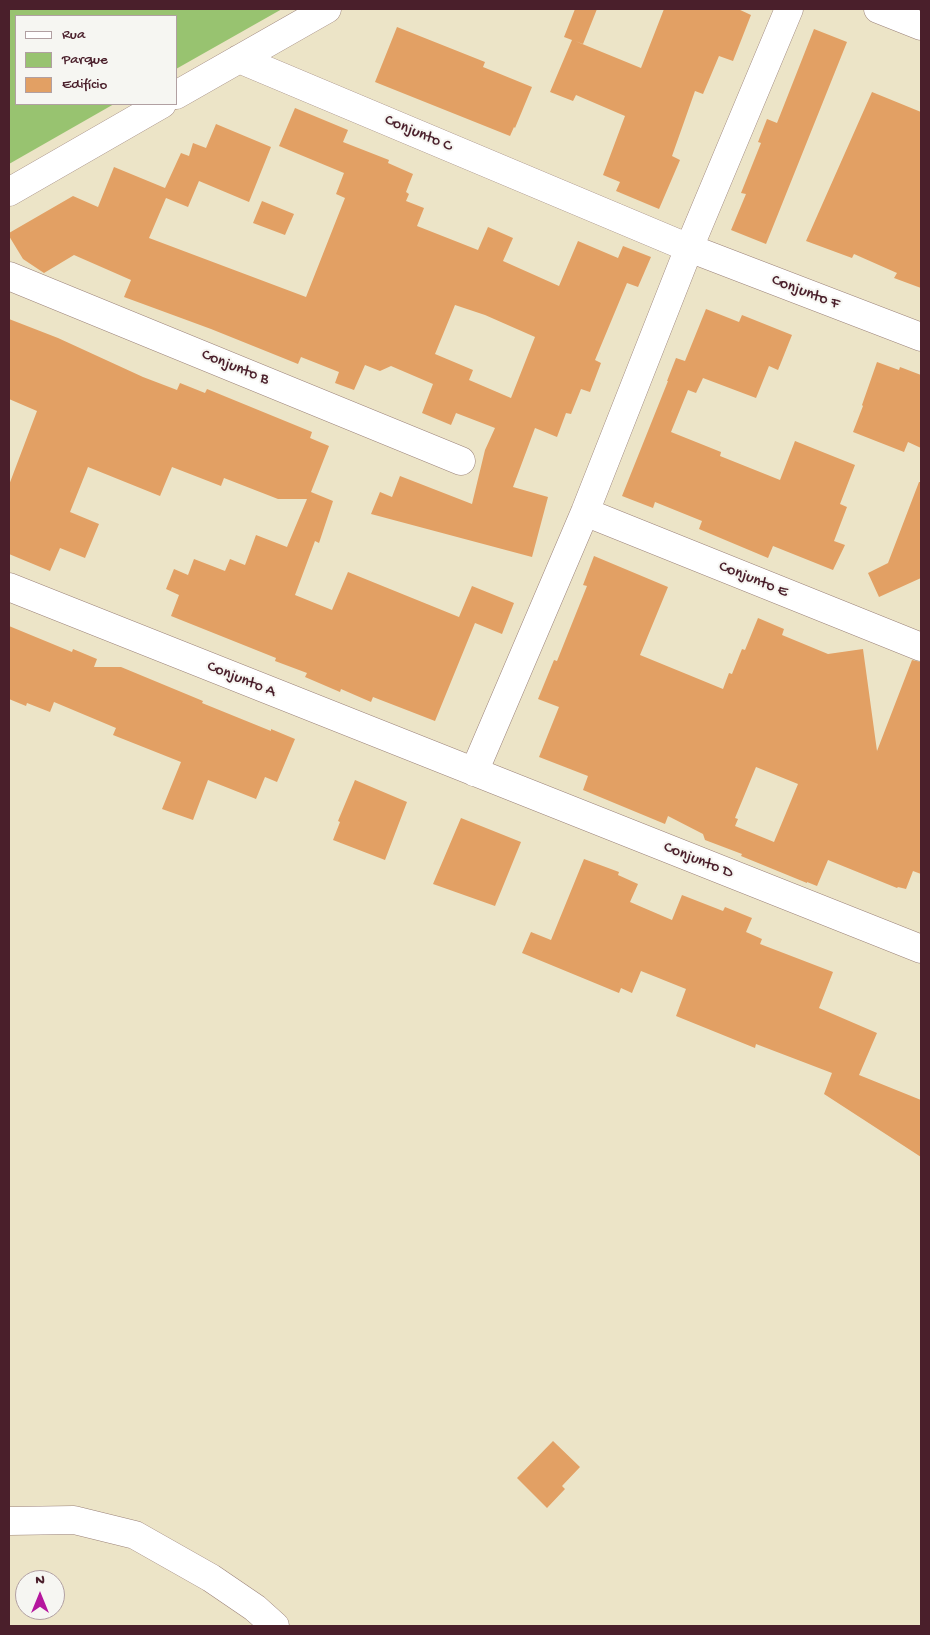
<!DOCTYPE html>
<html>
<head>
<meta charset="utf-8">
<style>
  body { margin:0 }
  #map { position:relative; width:930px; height:1635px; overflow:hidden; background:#ece4c7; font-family:"Gochi Hand",sans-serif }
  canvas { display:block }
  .frame { position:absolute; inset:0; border:10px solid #4a1f2b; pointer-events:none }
  .legend { position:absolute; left:15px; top:15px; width:162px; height:90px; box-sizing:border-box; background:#f6f6f2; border:1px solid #b1a0a2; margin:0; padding:6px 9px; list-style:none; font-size:15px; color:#4a1f2b }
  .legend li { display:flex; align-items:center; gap:10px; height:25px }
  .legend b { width:25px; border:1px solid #b1a0a2 }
  .north { position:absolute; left:15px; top:1570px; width:50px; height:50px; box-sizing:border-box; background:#f6f6f2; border:1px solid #b1a0a2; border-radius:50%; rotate:0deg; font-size:14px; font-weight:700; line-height:20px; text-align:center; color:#4a1f2b }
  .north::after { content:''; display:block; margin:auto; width:18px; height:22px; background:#b5179e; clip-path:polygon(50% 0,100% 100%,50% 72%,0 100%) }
</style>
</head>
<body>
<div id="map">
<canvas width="930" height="1635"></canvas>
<div class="frame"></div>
<ul class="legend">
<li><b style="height:6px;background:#fff"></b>Rua</li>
<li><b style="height:14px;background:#98c370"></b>Parque</li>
<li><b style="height:14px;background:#e2a064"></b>Edifício</li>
</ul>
<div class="north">N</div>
</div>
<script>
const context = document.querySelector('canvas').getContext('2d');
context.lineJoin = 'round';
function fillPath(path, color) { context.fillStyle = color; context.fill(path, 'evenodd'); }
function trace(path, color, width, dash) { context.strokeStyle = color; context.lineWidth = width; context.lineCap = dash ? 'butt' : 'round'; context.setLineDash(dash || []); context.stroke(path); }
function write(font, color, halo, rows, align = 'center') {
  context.font = font + ' "Gochi Hand",sans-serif'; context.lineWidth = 4; context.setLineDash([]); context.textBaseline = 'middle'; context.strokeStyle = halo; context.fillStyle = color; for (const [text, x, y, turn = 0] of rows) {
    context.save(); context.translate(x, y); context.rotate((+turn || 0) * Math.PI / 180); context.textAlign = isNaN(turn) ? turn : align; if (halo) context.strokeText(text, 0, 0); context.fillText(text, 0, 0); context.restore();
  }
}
const green = new Path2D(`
  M 9,9 L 282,9 L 176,69 L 176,16 L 16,16 L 16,104 L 114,104 L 9,164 Z`);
const building = new Path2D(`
  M 575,9 L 597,9 L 583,44 L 575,41 L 641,68 L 664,9 L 738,9 L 751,15 L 733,61 L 719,56 L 703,94 L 695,91 L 672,156 L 680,160 L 659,209 L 616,191 L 620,182 L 603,175 L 625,116 L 576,95 L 573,101 L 550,92 L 572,40 L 564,37 Z
  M 397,27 L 485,62 L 483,67 L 532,87 L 515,128 L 514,127 L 510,136 L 375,82 Z
  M 814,29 L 847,42 L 766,244 L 731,230 L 746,194 L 741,193 L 761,143 L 758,142 L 767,119 L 777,123 Z
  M 872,92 L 921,112 L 921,288 L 894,278 L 897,273 L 854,254 L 852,258 L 806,241 Z
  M 295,108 L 348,130 L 343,142 L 389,160 L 388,163 L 413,174 L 406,192 L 409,194 L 406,201 L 424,208 L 417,226 L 478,250 L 488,227 L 513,238 L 503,261 L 559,286 L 578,241 L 618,258 L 623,246 L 651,257 L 638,287 L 627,283 L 595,360 L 601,363 L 590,392 L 581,389 L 571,414 L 566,413 L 557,437 L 535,428 L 513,487 L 548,497 L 532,557 L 371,514 L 380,492 L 392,497 L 400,476 L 472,504 L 485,450 L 495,428 L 456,413 L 451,425 L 422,413 L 433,384 L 391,366 L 380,371 L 365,365 L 354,390 L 335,383 L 339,372 L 301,357 L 298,364 L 211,329 L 124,297 L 131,280 L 74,255 L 44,273 L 23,259 L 9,236 L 9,233 L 73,196 L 98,207 L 114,167 L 165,188 L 181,153 L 189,156 L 193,143 L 206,148 L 216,124 L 271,147 L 249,202 L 199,181 L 188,207 L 166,198 L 149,238 L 306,297 L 345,198 L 336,194 L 344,173 L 279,146 ZM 455,305 L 485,315 L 535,337 L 511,398 L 469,380 L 473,370 L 435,354 Z
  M 262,201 L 294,214 L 285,235 L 253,223 Z
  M 706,309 L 739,322 L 742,315 L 792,335 L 778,370 L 769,366 L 756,398 L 703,378 L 696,393 L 688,390 L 671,432 L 721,452 L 720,456 L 780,480 L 795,441 L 855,465 L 840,504 L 847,507 L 834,541 L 845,545 L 833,570 L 773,546 L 768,558 L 699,529 L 702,521 L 655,502 L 653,508 L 622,496 L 668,381 L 667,381 L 676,358 L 685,361 Z
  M 9,319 L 58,338 L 143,377 L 177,390 L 180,383 L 205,393 L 207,389 L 312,432 L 310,438 L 329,446 L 311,492 L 333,501 L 319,543 L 315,541 L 295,595 L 332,610 L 348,572 L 459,617 L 472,586 L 514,603 L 502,634 L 475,623 L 435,721 L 373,697 L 371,702 L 341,689 L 340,692 L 305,677 L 307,673 L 275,661 L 276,658 L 171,616 L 179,595 L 166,589 L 174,569 L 188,575 L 194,559 L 225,571 L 230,559 L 245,565 L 256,535 L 287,547 L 307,499 L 278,499 L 224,478 L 221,486 L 172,467 L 160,496 L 88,467 L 70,512 L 99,524 L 85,558 L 60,548 L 50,571 L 9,554 L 9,485 L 37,411 L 9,399 Z
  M 877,362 L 899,370 L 900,367 L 921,375 L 921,448 L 908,442 L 904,452 L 853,432 L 863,406 L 862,405 Z
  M 919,482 L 921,482 L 921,578 L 879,597 L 868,573 L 888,563 Z
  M 594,556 L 668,587 L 640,655 L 723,689 L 729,673 L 732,674 L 742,649 L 745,650 L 758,618 L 784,629 L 782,635 L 828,654 L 863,649 L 877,751 L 912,660 L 921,662 L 921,874 L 913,871 L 906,889 L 898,887 L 897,888 L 828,860 L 817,886 L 807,882 L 807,883 L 741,856 L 742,854 L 705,840 L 703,834 L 668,816 L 665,824 L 583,790 L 588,776 L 539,757 L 559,707 L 538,699 L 554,660 L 557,661 L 587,586 L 583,585 ZM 756,767 L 798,784 L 774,842 L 735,826 L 738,819 L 735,818 Z
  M 9,626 L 72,652 L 73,649 L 97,659 L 94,667 L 121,667 L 203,701 L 202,703 L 271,731 L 271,729 L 295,739 L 277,782 L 265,777 L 256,799 L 208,780 L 193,820 L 162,809 L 181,762 L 113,735 L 116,728 L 54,702 L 50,712 L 27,703 L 26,706 L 9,699 Z
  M 355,780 L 407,802 L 385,860 L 333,840 L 340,822 L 338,821 Z
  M 461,818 L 521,842 L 495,906 L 433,884 Z
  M 584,859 L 619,872 L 618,875 L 638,884 L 630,902 L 672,920 L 682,895 L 723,911 L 725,907 L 752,918 L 746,932 L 762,939 L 760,944 L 833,972 L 819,1008 L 877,1033 L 859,1075 L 921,1100 L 921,1157 L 824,1094 L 832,1073 L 756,1044 L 755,1048 L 676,1016 L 686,989 L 641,971 L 632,993 L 621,988 L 619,993 L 522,953 L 531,932 L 551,940 Z
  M 553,1441 L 580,1467 L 562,1486 L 565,1489 L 547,1508 L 517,1478 Z`);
const minor = new Path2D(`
  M 878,9 L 921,26
  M 239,59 L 689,248 L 921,337
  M 176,95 L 327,9
  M 9,192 L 162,104
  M 9,276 L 461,461
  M 585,512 L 921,647
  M 9,587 L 921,949
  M 474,772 L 585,512 L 689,248 L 789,9
  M 9,1521 L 74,1520 L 135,1535 L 211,1578 L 255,1608 L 275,1626`);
const streetNames = [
  ["Conjunto C",418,134,23],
  ["Conjunto F",805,293,21],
  ["Conjunto B",235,368,22],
  ["Conjunto E",753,580,22],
  ["Conjunto A",241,680,22],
  ["Conjunto D",698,861,22]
];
fillPath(green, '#98c370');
fillPath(building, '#e2a064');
trace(minor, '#9b8279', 29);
trace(minor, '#fff', 28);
write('16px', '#4a1f2b', '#f6f6f2', streetNames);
</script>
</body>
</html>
